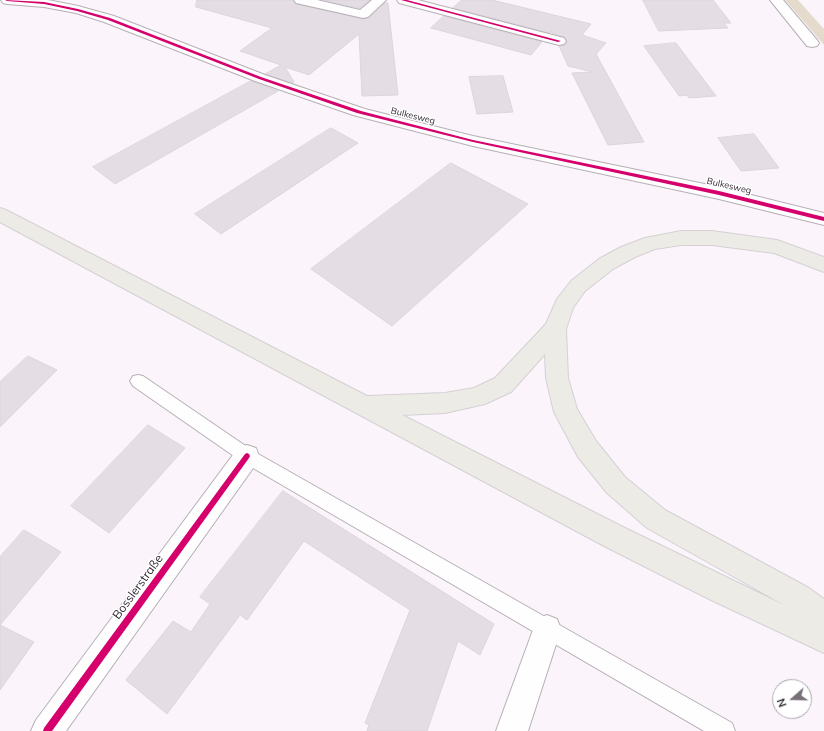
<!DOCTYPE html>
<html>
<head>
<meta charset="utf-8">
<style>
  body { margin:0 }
  #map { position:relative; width:824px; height:731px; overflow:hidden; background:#fbf5fb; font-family:Mulish,sans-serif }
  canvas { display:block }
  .north { position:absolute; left:772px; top:679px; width:40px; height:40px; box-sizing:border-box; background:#fff; border:1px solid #ada9ad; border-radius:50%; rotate:250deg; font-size:11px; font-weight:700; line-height:16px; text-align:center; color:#322932 }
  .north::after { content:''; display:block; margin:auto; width:14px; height:18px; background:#787078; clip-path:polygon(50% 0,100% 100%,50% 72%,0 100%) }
</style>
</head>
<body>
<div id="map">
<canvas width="824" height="731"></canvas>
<div class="north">N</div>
</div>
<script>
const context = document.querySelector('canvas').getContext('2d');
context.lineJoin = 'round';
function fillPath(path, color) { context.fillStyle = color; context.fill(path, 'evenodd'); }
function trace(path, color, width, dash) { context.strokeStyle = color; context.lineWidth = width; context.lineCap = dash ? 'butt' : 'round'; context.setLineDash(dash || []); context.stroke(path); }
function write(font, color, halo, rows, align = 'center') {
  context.font = font + ' Mulish,sans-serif'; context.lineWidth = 3; context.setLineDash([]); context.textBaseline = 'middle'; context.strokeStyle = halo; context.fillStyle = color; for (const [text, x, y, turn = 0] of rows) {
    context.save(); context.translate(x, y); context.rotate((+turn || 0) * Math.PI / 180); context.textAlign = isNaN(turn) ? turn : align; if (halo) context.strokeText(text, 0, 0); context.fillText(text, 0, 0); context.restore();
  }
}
const green = new Path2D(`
  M 785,0 L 798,0 L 824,29 L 824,45 Z`);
const building = new Path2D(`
  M 197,0 L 293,0 L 296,4 L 363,19 L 369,18 L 385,3 L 388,3 L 398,95 L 362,96 L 359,34 L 309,75 L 285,67 L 294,82 L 292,83 L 265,74 L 281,65 L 240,51 L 272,28 L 196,7 Z
  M 324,0 L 370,0 L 360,8 Z
  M 462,0 L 492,0 L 591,24 L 582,35 L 606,43 L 596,54 L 644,142 L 608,145 L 572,73 L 593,72 L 568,66 L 559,46 L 565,45 L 567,42 L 565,37 L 552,33 L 551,31 L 550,33 L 453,8 Z
  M 643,0 L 713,0 L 731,23 L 724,23 L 728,28 L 659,31 Z
  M 444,16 L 542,42 L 531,55 L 431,28 Z
  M 676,43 L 716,96 L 689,98 L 687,95 L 679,96 L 644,46 Z
  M 503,76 L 513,112 L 477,114 L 469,77 Z
  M 251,81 L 278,91 L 115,184 L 93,167 Z
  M 331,128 L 358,143 L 221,234 L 195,214 Z
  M 754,134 L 779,168 L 741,171 L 718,138 Z
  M 451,163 L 528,204 L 392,326 L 311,269 Z
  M 28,356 L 57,370 L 0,427 L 0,382 Z
  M 148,425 L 185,448 L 109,533 L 71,506 Z
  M 283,491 L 494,624 L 480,655 L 458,641 L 427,731 L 367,731 L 369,725 L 365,723 L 410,610 L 304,541 L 247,620 L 240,615 L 167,714 L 126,680 L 173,621 L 191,632 L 210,604 L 200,597 Z
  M 24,530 L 61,552 L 0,625 L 34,642 L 0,690 L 0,557 Z`);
const lane = new Path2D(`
  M 138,375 L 143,376 L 253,451 L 732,723 L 735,731 L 704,731 L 241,461 L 133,386 L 130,381 L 133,376 Z`);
const street = new Path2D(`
  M 1,0 L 48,0 L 78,6 L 114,16 L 265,75 L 365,109 L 473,136 L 719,187 L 824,213 L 824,225 L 719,199 L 473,146 L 353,115 L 255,81 L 104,22 L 76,13 L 44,7 L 7,4 L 3,3 Z
  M 294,0 L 317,0 L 360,10 L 372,0 L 386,0 L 368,17 L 363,18 L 296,3 Z
  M 397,0 L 418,0 L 564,38 L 566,41 L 564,44 L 559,45 L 399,3 Z
  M 770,0 L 783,0 L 817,40 L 819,43 L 817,46 L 812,47 L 807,46 Z
  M 247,445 L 256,448 L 259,456 L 256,464 L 66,731 L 31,731 L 36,720 L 238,448 Z
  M 547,615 L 557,619 L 561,629 L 528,731 L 496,731 L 537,619 Z`);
const primary = new Path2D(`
  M 0,208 L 6,210 L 367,396 L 445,393 L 474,388 L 495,378 L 546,324 L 557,299 L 571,281 L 599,259 L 621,247 L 645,238 L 681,231 L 712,231 L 777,240 L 824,257 L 824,272 L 774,253 L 712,245 L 681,245 L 655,249 L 635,257 L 613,269 L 585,291 L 573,308 L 566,329 L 568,378 L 577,409 L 596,441 L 625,477 L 665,510 L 809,588 L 824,599 L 824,653 L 709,599 L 606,547 L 0,222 ZM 545,354 L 546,378 L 554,412 L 578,457 L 607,493 L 647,528 L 786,606 L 625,528 L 402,415 L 445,413 L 485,404 L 511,392 Z`);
const cycleway = new Path2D(`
  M 5,0 L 44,2 L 78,9 L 110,18 L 261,77 L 361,111 L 473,140 L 719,191 L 824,217 L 824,221 L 719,195 L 473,142 L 357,113 L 259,79 L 108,20 L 77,11 L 44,4 L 7,1 Z
  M 401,0 L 407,0 L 561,41 L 558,42 Z
  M 247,453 L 249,454 L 250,456 L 249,458 L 52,731 L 43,731 L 44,728 L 245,454 Z`);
const farStreetnames = [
  ["Bulkesweg",413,116,14],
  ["Bulkesweg",729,186,13]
];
const nearStreetnames = [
  ["Bosslerstraße",138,587,-54]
];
fillPath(green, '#e4dbcc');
fillPath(building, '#e4dde4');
trace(building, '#dcd5dc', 1);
trace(lane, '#b6afb6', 2);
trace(street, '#b6afb6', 2);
trace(primary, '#d4d0d4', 2);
fillPath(lane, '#fefefe');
fillPath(street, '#fefefe');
fillPath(primary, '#edebe6');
fillPath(cycleway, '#d6006c');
write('9px', '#322932', '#fff', farStreetnames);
write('12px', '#322932', '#fff', nearStreetnames);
</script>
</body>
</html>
